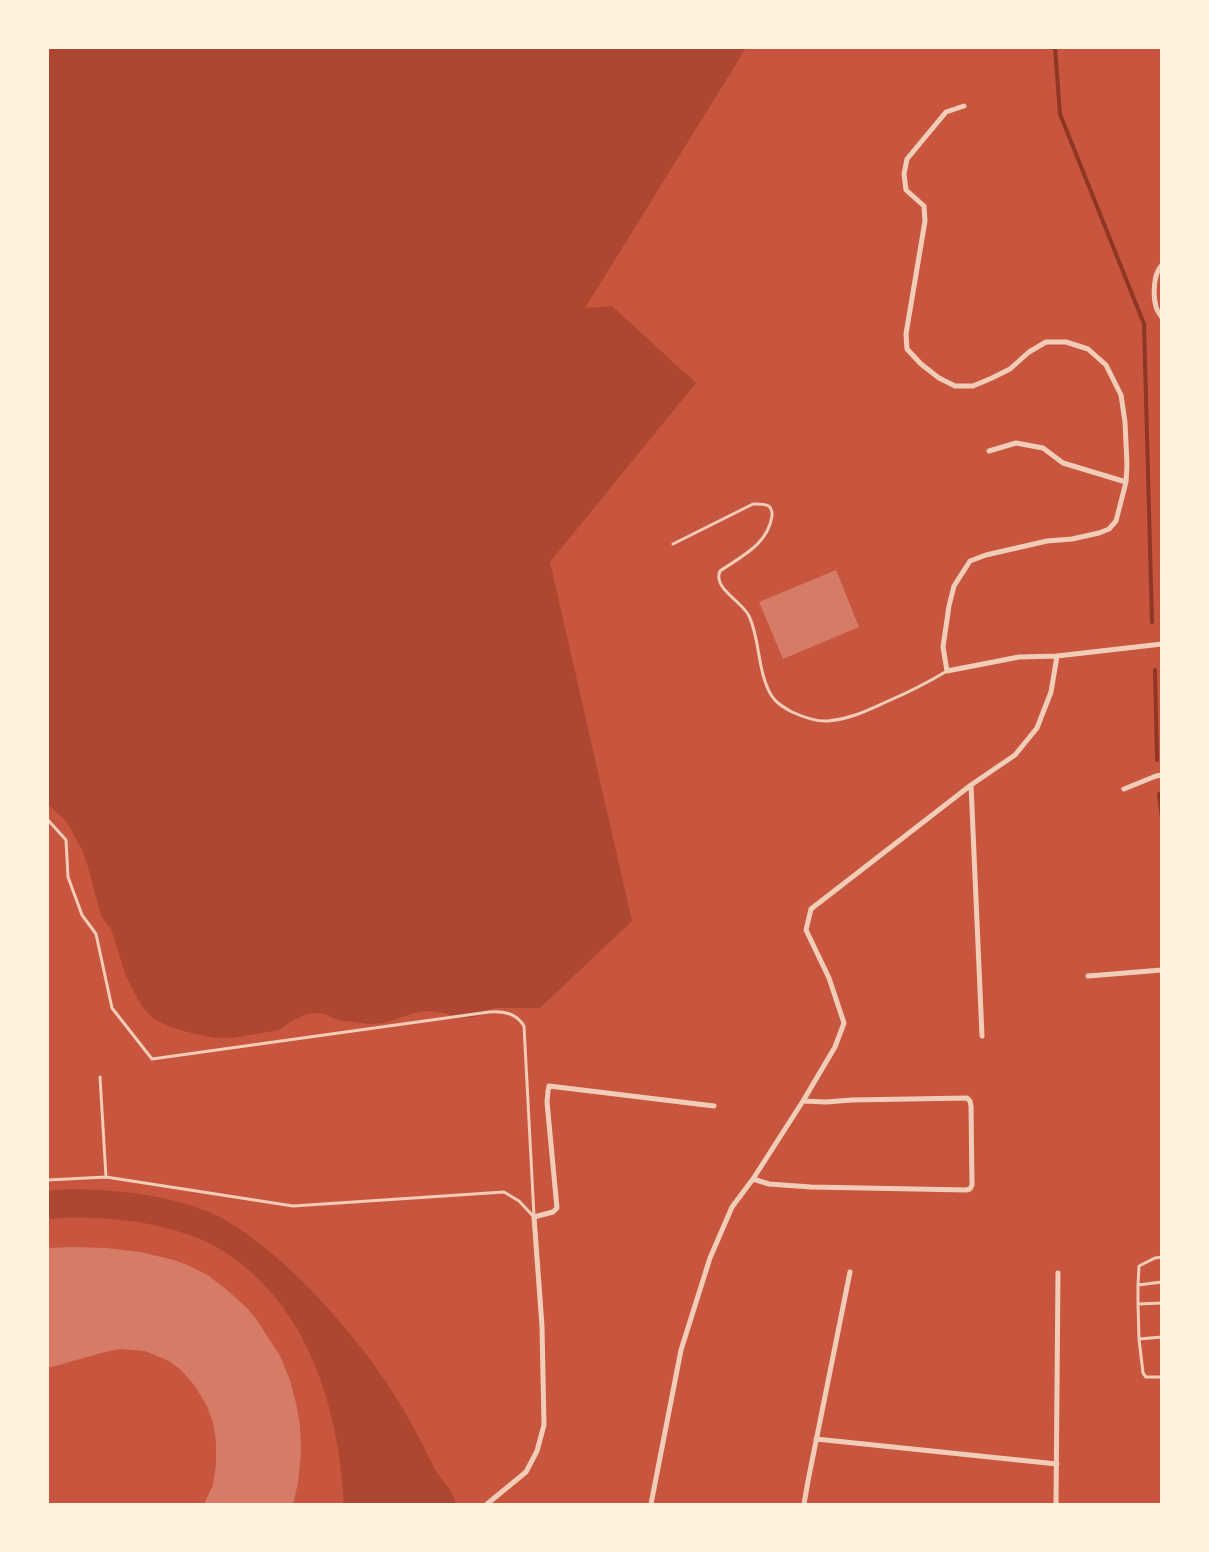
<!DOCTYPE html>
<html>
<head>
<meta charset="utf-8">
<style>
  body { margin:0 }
  #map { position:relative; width:1209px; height:1552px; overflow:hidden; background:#c8553d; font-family:"Open Sans",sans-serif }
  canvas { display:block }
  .frame { position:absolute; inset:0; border:49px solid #fff3e0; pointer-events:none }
</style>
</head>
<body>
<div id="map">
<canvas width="1209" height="1552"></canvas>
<div class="frame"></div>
</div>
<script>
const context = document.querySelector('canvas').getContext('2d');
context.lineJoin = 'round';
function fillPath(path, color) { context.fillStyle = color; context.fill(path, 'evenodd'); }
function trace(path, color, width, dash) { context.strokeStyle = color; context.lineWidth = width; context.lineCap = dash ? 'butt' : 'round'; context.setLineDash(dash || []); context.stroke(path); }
const green = new Path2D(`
  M 48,48 L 746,48 L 585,308 L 612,306 L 696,383 L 550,562 L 632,921 L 540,1008 L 493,1008 L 486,1013 L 475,1017 L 460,1018 L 445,1013 L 429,1011 L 414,1013 L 384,1023 L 369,1024 L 337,1020 L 322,1013 L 307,1014 L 292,1021 L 279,1030 L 232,1038 L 215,1038 L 183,1031 L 168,1026 L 153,1018 L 141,1005 L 126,976 L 111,929 L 101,916 L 88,867 L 83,852 L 67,822 L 48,804 Z
  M 70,1189 C 117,1190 167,1194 211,1213 C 238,1225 261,1244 283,1263 C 336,1312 382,1368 416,1432 C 423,1444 428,1457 435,1469 C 443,1483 452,1488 456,1504 L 344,1504 C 339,1414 312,1316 236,1260 C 225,1252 213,1244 200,1239 C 181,1231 159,1226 138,1222 C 108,1218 78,1216 48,1219 L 48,1191 Z`);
const stream = new Path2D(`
  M 1055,48 L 1060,114 L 1144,324 L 1152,622
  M 1155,670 L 1157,760
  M 1159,794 L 1162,818`);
const building = new Path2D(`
  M 836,570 L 859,627 L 783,659 L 759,602 Z
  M 71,1247 L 106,1248 L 140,1252 L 174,1260 L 190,1266 L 209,1276 L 227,1290 L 248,1309 L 257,1320 L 280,1356 L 290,1380 L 296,1403 L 300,1425 L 301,1452 L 298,1483 L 293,1504 L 204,1504 L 213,1485 L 216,1465 L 216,1441 L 213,1423 L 207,1406 L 195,1386 L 181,1370 L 169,1361 L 145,1351 L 120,1349 L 105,1352 L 48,1368 L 48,1248 Z`);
const service = new Path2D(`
  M 673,544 L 753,504 C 763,504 773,503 772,516 C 768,544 742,556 720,571 C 712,588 743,602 749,616 C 760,639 757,666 768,689 C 773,701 781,706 792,712 C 803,717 816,722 828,721 C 850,719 866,711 886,702 C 907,693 927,683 947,671
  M 48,820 L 66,840 L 68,877 L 82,915 L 96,934 L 112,1008 L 152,1059 L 489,1012 C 504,1011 516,1013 524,1026 L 534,1216
  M 100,1077 L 106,1177
  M 48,1180 L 106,1177 L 293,1206 L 504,1192 L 519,1201 L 534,1217
  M 1162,1257 L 1155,1258 L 1139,1266 L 1138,1285 L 1138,1304 L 1162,1303
  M 1138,1285 L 1162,1282
  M 1138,1304 L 1139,1339 L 1143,1373 L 1146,1377 L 1162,1377
  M 1139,1339 L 1162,1337`);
const minor = new Path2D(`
  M 964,106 L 946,112 L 907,159 L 904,174 L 906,190 L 924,206 L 925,221 L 906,334 L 907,349 L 921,364 L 939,378 L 955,386 L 973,386 L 992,378 L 1010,369 L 1029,352 L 1046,342 L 1066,342 L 1088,349 L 1106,365 L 1121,395 L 1125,422 L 1127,465 L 1126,482 L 1116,521 L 1109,529 L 1099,533 L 1072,539 L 1047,541 L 986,555 L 970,561 L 954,586 L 949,606 L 943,647 L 947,671 L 1019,657 L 1057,656
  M 1162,265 C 1153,274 1153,295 1156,307 C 1157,311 1160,314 1162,318
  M 989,451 L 1016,443 L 1043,448 L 1063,463 L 1126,482
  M 971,785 L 982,1036
  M 1124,789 L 1156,776 L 1162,775
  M 1088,976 L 1162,970
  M 753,1179 L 769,1184 L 811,1187 L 966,1190 L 970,1189 L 972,1185 L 971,1106 L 970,1101 L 967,1098 L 852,1100 L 826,1102 L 803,1101
  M 816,1439 L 1057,1464
  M 487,1504 L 526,1472 L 537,1451 L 544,1425 L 542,1326 L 534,1217 L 553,1212 L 557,1208 L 547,1102 L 548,1091 L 549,1086 L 714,1106
  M 651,1504 L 681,1350 L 710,1258 L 732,1207 L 753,1179 L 803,1101 L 835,1047 L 844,1023 L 829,978 L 806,930 L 811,909 L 971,785 L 1015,755 L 1037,728 L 1051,692 L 1057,656 L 1162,644
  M 804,1504 L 808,1481 L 850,1272
  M 1056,1504 L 1058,1273`);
fillPath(green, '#ae4732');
trace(stream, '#8f3625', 4);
fillPath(building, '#d67c66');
trace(service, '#f1ccb7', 3);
trace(minor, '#f1ccb7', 5);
</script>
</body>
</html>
